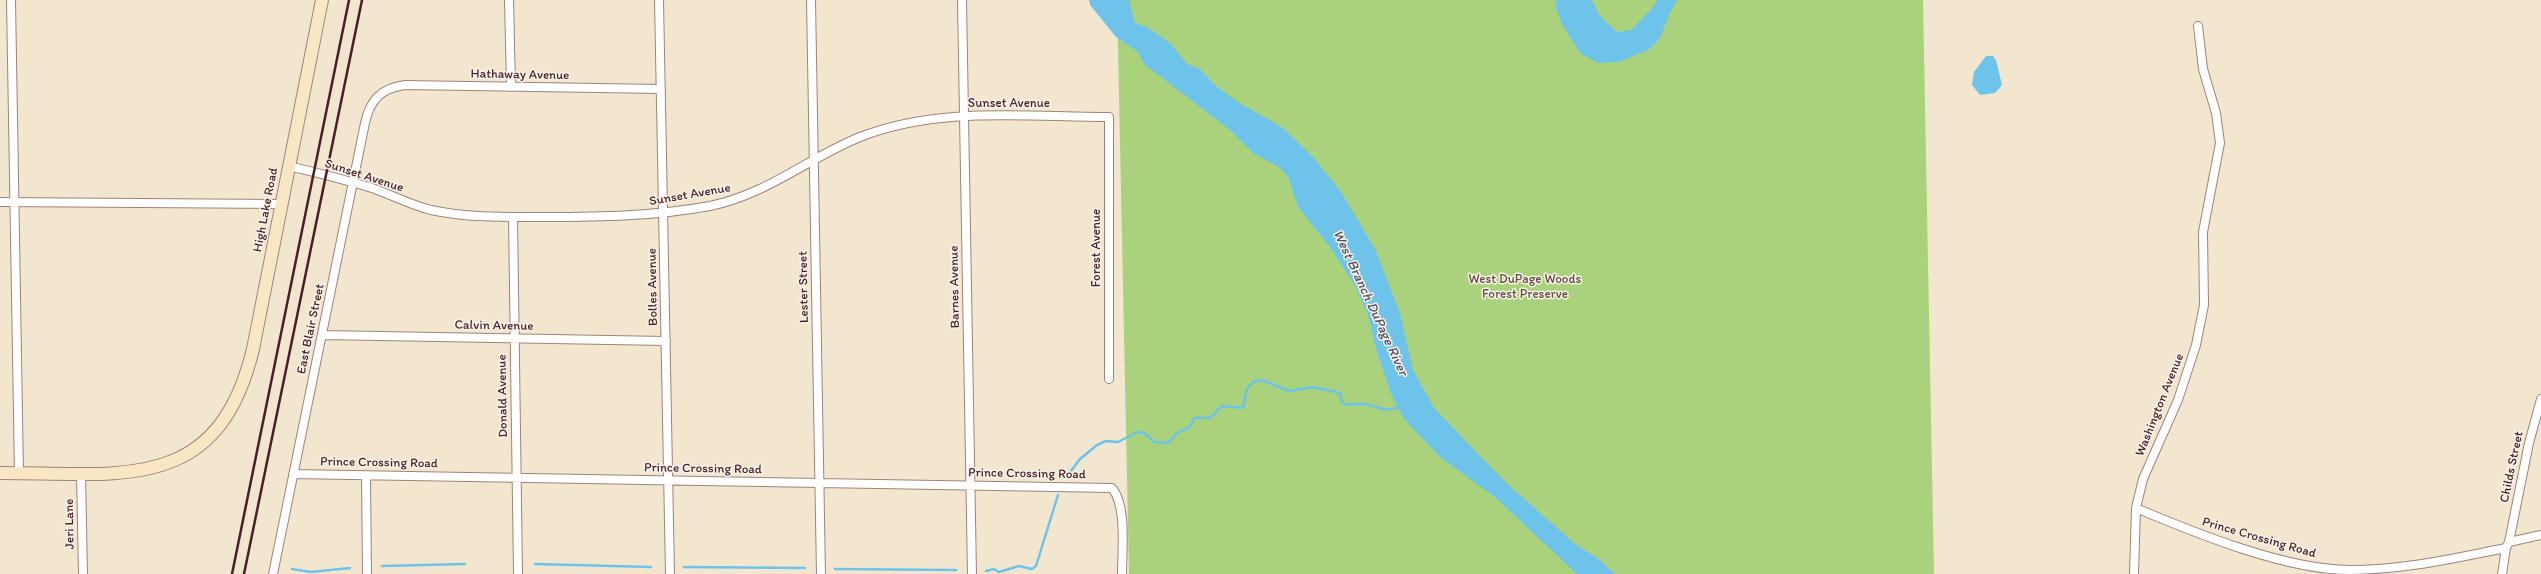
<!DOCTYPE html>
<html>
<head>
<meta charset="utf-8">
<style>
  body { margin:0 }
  canvas { display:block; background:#f2e7ce }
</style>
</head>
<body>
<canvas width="2541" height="574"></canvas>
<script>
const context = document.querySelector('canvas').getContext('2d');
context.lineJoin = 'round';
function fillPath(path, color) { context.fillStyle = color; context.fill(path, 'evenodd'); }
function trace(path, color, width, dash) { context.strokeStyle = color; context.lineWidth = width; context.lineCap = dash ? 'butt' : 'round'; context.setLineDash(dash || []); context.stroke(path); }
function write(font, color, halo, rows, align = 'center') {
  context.font = font + ' Itim,sans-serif'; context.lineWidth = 3; context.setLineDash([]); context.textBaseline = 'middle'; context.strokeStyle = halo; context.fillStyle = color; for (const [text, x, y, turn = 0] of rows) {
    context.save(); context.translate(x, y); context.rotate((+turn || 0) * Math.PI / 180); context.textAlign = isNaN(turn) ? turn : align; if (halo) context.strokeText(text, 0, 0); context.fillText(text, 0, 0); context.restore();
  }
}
const green = new Path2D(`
  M 1117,0 L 1923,0 L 1934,574 L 1129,574 Z`);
const water = new Path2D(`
  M 1089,0 L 1129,0 L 1135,23 L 1147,27 L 1171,44 L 1187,64 L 1200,69 L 1215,85 L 1236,101 L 1283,128 L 1313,157 L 1341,192 L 1375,249 L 1400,313 L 1413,370 L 1434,408 L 1504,481 L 1575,544 L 1597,558 L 1615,574 L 1577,574 L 1496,498 L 1440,457 L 1404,419 L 1391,394 L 1377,352 L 1368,315 L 1356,287 L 1330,247 L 1298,207 L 1288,177 L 1279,167 L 1253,153 L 1230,130 L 1144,64 L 1138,52 L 1116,37 L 1090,5 Z
  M 1557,0 L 1592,0 L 1599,15 L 1617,32 L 1631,30 L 1654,6 L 1657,0 L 1677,0 L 1669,15 L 1660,38 L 1650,49 L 1619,62 L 1598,63 L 1580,53 L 1563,26 L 1555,6 Z
  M 1986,56 L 1993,56 L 1996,60 L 2002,85 L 1995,93 L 1980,95 L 1972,85 L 1974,72 Z`);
const stream = new Path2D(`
  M 1068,475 L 1080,459 L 1097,445 L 1106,441 L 1118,442 L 1137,432 L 1144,433 L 1154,442 L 1167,443 C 1172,441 1174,434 1179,432 C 1187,428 1191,428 1194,418 L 1210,418 L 1222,406 L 1243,408 L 1247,389 L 1253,382 L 1262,380 L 1289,391 L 1312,387 L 1340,393 L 1342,403 C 1351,407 1356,403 1364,404 C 1379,406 1382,413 1399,407
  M 535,564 L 651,567
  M 382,566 L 465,564
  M 684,567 L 805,568
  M 292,569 L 311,572 L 350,568
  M 835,569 L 956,570
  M 986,571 L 994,569 L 999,572 L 1019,566 L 1032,569 L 1036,566 L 1058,495`);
const street = new Path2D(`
  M 11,0 L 19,473
  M 509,0 L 511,87
  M 659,0 L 670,574
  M 811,0 L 821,574
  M 962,0 L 972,574
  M 289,166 C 317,173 347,180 375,189 C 394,196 411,205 431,210 C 468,218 507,217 545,217 C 601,217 655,216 710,206 C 768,194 808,158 860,137 C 939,106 1026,117 1109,117 L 1109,379
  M 0,202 L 281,204
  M 513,217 L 518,574
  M 322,335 L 666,341
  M 81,473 L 83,574
  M 293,474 L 1112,488 C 1127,506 1122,550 1122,574
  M 366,476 L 367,574
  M 2136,508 C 2195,533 2286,570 2350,570 C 2404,570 2454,558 2506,548 L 2509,542 L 2541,535
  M 2509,542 L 2529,443 L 2541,399
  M 273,574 L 365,123 C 370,100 381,88 405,85 L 661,89
  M 2134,574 L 2136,508 L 2143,479 L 2178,400 L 2196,345 L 2204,305 L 2203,232 L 2220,143 L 2216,113 L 2203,69 L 2198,26
  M 2502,574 L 2506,548`);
const secondary = new Path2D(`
  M 0,473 C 121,473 218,495 253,349 L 322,0`);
const rail = new Path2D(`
  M 232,574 L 349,0
  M 244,574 L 362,0`);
const streetNames = [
  ["Hathaway Avenue",520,75,1],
  ["Sunset Avenue",1009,104],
  ["Sunset Avenue",364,176,18],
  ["Sunset Avenue",690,195,-10],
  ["High Lake Road",266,210,-79],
  ["Forest Avenue",1097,248,-90],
  ["Bolles Avenue",653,287,-91],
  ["Lester Street",804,287,-91],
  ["Barnes Avenue",955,287,-91],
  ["Calvin Avenue",494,326,1],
  ["East Blair Street",311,329,-78],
  ["Donald Avenue",503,396,-91],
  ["Washington Avenue",2160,405,-68],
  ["Prince Crossing Road",379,463,1],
  ["Childs Street",2512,467,-78],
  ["Prince Crossing Road",703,469,1],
  ["Prince Crossing Road",1027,474,1],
  ["Jeri Lane",70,524,-91],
  ["Prince Crossing Road",2259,538,16]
];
const parkNames = [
  ["West DuPage Woods",1525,280],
  ["Forest Preserve",1525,295]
];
const waterNames = [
  ["West Branch DuPage River",1370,303,65]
];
fillPath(green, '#aad27d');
fillPath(water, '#6ec3eb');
trace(stream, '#6ec3eb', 2.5);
trace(street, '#9e837c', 10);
trace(secondary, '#9e837c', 14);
trace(street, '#fff', 8);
trace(secondary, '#f9e7c3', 12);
trace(rail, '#4a1f2b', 2.5);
write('13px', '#4a1f2b', '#f7f3e8', streetNames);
write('13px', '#624c40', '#f7f3e8', parkNames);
write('italic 14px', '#555065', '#f7f3e8', waterNames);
</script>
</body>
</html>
